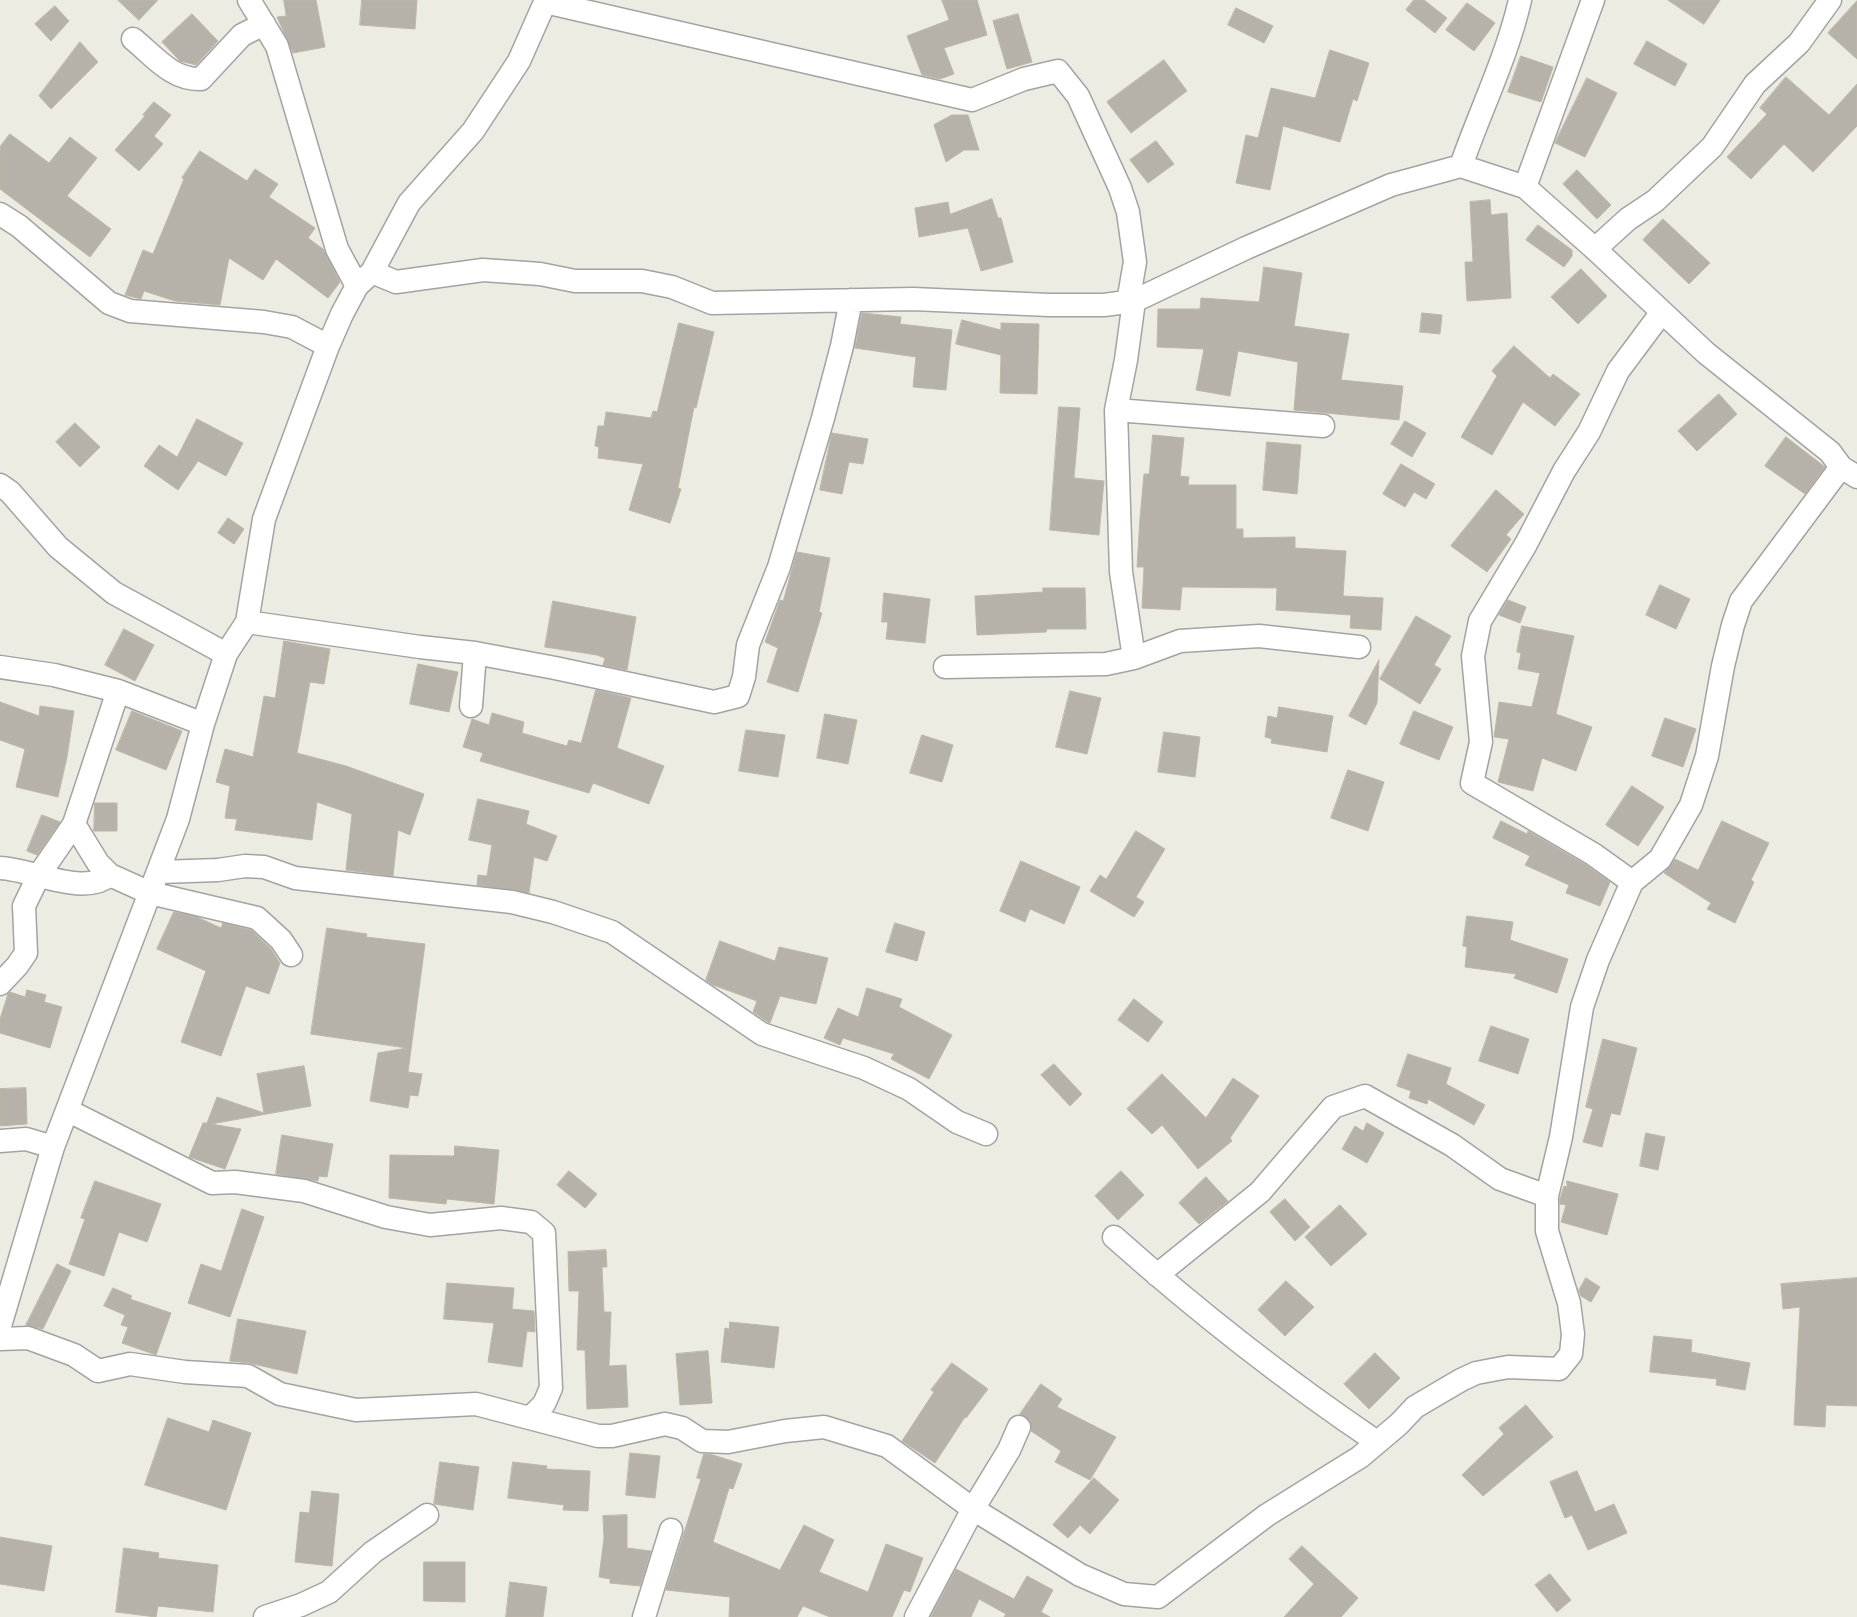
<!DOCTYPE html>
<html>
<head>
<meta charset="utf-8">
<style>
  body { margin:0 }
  canvas { display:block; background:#edece3 }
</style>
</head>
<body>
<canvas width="1857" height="1617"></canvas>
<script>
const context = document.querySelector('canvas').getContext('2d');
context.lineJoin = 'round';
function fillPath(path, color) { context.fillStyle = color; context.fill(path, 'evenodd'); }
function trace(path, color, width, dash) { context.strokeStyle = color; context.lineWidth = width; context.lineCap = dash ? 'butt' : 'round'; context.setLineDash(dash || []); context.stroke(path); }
const building = new Path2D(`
  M 118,0 L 158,0 L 139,20 Z
  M 284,0 L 316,0 L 325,47 L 293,53 L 277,17 L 286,16 Z
  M 362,0 L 417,0 L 415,29 L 360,25 Z
  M 942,0 L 977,0 L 987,35 L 944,48 L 954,74 L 940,79 L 922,75 L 907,36 L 949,20 Z
  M 1414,0 L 1424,0 L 1447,18 L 1435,33 L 1406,10 Z
  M 1668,0 L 1720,0 L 1704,24 Z
  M 1857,1 L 1857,59 L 1828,33 Z
  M 1467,3 L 1495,23 L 1474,51 L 1446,30 Z
  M 55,6 L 69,21 L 51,41 L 35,24 Z
  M 1236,8 L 1273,26 L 1264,43 L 1228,25 Z
  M 192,14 L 218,41 L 196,65 L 180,61 L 162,42 Z
  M 1018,14 L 1032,62 L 1007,69 L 993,21 Z
  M 1647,41 L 1687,64 L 1675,86 L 1634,64 Z
  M 80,42 L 98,62 L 51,109 L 39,96 Z
  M 1330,50 L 1369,63 L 1357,101 L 1353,99 L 1340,142 L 1283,126 L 1270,190 L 1236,183 L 1246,135 L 1258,138 L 1271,88 L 1315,98 Z
  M 1521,56 L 1553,67 L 1541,102 L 1508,92 Z
  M 1164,60 L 1187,91 L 1131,133 L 1107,102 Z
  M 1786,77 L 1829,115 L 1857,84 L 1857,126 L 1813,172 L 1784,144 L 1751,179 L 1727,157 L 1767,114 L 1760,108 Z
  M 1587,78 L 1617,93 L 1585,157 L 1555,143 Z
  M 154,102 L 171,115 L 154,136 L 163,144 L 139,171 L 115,150 L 145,116 L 143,115 Z
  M 952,115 L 968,115 L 979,150 L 964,150 L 946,162 L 934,125 Z
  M 10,134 L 49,163 L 70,137 L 97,158 L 67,196 L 111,229 L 90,257 L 0,189 L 0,147 Z
  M 1156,141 L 1174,164 L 1148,183 L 1130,160 Z
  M 200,151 L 247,181 L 255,169 L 278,184 L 269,197 L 315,228 L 308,238 L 323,249 L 340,282 L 328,298 L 276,259 L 263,280 L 229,258 L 220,305 L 175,301 L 144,291 L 141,299 L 125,295 L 143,250 L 153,254 L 184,179 L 182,178 Z
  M 1577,170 L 1611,205 L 1597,219 L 1563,184 Z
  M 992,199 L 998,218 L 1001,218 L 1013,262 L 981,271 L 968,228 L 919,237 L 915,208 L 948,202 L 950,214 Z
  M 1490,200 L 1491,215 L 1507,213 L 1511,298 L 1467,301 L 1465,262 L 1473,262 L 1470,202 Z
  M 1663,219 L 1710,263 L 1689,284 L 1643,240 Z
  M 1538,225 L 1572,250 L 1572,256 L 1564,267 L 1526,240 Z
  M 1264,267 L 1302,273 L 1294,326 L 1349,334 L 1341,380 L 1403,386 L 1399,420 L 1294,410 L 1298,362 L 1238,351 L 1230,396 L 1196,390 L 1204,349 L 1157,347 L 1158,309 L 1200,309 L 1201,298 L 1259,302 Z
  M 1581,269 L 1607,296 L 1578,324 L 1551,297 Z
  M 862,313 L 901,317 L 900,324 L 952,330 L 946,390 L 913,387 L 916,357 L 855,348 Z
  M 1422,313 L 1442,315 L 1440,334 L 1420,332 Z
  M 962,320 L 1001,330 L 1001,323 L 1039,324 L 1037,394 L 1000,393 L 1001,355 L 956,344 Z
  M 679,323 L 714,332 L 696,408 L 694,407 L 678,488 L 681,489 L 670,523 L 629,510 L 643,464 L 598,458 L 599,447 L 595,446 L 598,426 L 604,426 L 606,412 L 651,418 L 653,411 L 657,412 Z
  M 1514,346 L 1550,378 L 1553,374 L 1580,394 L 1555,426 L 1523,402 L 1492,455 L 1461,437 L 1497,376 L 1492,371 Z
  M 1719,394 L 1737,414 L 1697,451 L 1678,431 Z
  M 1059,407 L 1080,408 L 1074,478 L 1104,481 L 1099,535 L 1050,530 Z
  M 197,419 L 243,443 L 226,476 L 198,461 L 178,490 L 144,466 L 159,445 L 177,457 Z
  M 1405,421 L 1426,433 L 1412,457 L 1391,444 Z
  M 75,423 L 100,447 L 80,467 L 56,442 Z
  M 832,433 L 868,439 L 863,464 L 849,462 L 842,494 L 820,490 Z
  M 1153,435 L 1184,438 L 1180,476 L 1189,477 L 1188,485 L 1236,485 L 1236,529 L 1243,529 L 1243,538 L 1295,537 L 1295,548 L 1346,551 L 1343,596 L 1383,598 L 1381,630 L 1350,628 L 1351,615 L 1276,610 L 1277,588 L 1182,587 L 1180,610 L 1142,608 L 1144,567 L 1137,567 L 1140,518 L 1144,474 L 1149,474 Z
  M 1786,437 L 1825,467 L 1805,494 L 1765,466 Z
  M 1267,442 L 1301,445 L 1297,494 L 1263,490 Z
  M 1401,464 L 1435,484 L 1426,499 L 1414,492 L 1405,507 L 1383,494 Z
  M 1496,490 L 1524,514 L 1506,535 L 1511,539 L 1487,572 L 1451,546 Z
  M 228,518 L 244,529 L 234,544 L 218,533 Z
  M 797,552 L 830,558 L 819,612 L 822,613 L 798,692 L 767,682 L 778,648 L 765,642 L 780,600 L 783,601 Z
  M 1660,585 L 1690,599 L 1676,629 L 1646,615 Z
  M 1043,588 L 1085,588 L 1086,629 L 1047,629 L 1046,632 L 977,635 L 975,596 L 1043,592 Z
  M 884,593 L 930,599 L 925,643 L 886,639 L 888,622 L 882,622 Z
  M 1508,600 L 1526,607 L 1520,623 L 1499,615 Z
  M 553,601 L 636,617 L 627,670 L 603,665 L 605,658 L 597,655 L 545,647 Z
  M 1416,616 L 1451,636 L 1434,665 L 1441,669 L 1420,704 L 1380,679 Z
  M 1522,626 L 1574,636 L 1556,714 L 1592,727 L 1576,771 L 1542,758 L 1533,791 L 1498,782 L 1509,739 L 1494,737 L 1499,702 L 1532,707 L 1540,673 L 1518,669 L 1521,653 L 1517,652 Z
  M 124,629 L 154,645 L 135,681 L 105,665 Z
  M 284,641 L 330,649 L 324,684 L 310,682 L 297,753 L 346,766 L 424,794 L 410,835 L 398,830 L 393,876 L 346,870 L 352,814 L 317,802 L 312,840 L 235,830 L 237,819 L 225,818 L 230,786 L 216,782 L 225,749 L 253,757 L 264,696 L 275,698 Z
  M 1379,660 L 1377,703 L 1366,725 L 1349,716 Z
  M 418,664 L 458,672 L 449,712 L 410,704 Z
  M 596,690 L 631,698 L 617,748 L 664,766 L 649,804 L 593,783 L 589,793 L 480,761 L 483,753 L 463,747 L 472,719 L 489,725 L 492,713 L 524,722 L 522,733 L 567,746 L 569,740 L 581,743 Z
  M 1070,691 L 1101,698 L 1087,754 L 1056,747 Z
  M 0,702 L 39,716 L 40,706 L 74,711 L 67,757 L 58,797 L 16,787 L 25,749 L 0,740 Z
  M 1279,707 L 1333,716 L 1327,752 L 1271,743 L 1272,739 L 1265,737 L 1268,716 L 1277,718 Z
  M 132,711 L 182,731 L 166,770 L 116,750 Z
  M 1414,711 L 1453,727 L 1439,760 L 1400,744 Z
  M 825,714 L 857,720 L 848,764 L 817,758 Z
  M 1665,718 L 1696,729 L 1683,767 L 1652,756 Z
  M 746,730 L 785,735 L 778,777 L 739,771 Z
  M 1164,732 L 1200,737 L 1195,777 L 1158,772 Z
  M 922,735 L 953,745 L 942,782 L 910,773 Z
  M 1348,770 L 1384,782 L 1368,831 L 1331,818 Z
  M 1632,786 L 1664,807 L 1638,846 L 1606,825 Z
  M 478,799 L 529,811 L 526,824 L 557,836 L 547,861 L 534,857 L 529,893 L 477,885 L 478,875 L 487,876 L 492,845 L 469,840 Z
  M 95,803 L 117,803 L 117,831 L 94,831 Z
  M 42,815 L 60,822 L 37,855 L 27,851 Z
  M 1501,821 L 1527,834 L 1528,831 L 1586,865 L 1610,882 L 1600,906 L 1566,893 L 1569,885 L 1525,865 L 1530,856 L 1493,838 Z
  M 1722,821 L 1769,843 L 1751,880 L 1754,882 L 1735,923 L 1707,909 L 1711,903 L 1664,873 L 1675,859 L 1698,870 Z
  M 1136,831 L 1165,849 L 1136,897 L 1144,902 L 1134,917 L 1090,891 L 1100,875 L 1106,879 Z
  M 1021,861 L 1080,887 L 1064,924 L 1030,909 L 1025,922 L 1000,911 Z
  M 174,912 L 197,917 L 221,928 L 223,923 L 251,930 L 271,949 L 280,963 L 269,994 L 246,986 L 221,1056 L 181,1042 L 206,971 L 157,949 Z
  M 1467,916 L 1513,922 L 1510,940 L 1568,959 L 1557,993 L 1514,978 L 1516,974 L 1465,967 L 1467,947 L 1463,946 Z
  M 895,923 L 925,932 L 917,961 L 886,952 Z
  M 327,928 L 367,934 L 366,937 L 425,944 L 408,1072 L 422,1074 L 418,1096 L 410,1095 L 408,1108 L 370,1101 L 378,1053 L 407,1048 L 311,1034 Z
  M 720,941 L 775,961 L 779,947 L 828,958 L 816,1004 L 780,996 L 770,1023 L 768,1022 L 753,1012 L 757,1001 L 713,985 L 706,980 Z
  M 867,988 L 902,999 L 899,1007 L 952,1035 L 929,1079 L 891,1059 L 894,1054 L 843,1038 L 840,1045 L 824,1038 L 838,1008 L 858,1017 Z
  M 27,990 L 46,995 L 44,1002 L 62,1007 L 50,1048 L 0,1033 L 0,1019 L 8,994 L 10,992 L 25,997 Z
  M 1134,999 L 1163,1022 L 1148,1042 L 1118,1020 Z
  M 1491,1026 L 1529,1039 L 1518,1074 L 1479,1061 Z
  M 1603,1039 L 1637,1048 L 1620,1115 L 1611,1113 L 1602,1147 L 1583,1142 L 1593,1109 L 1586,1107 Z
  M 1408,1054 L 1451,1068 L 1446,1084 L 1485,1105 L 1474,1125 L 1428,1099 L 1427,1104 L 1409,1098 L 1411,1091 L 1397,1086 Z
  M 1054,1064 L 1082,1094 L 1070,1106 L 1041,1075 Z
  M 304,1066 L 311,1106 L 211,1124 L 241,1129 L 225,1169 L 189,1157 L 203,1123 L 207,1123 L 217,1097 L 264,1113 L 257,1074 Z
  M 1162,1074 L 1206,1118 L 1233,1078 L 1259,1096 L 1230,1138 L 1232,1141 L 1198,1169 L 1162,1125 L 1152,1134 L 1127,1109 Z
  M 26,1088 L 27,1124 L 0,1126 L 0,1089 Z
  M 1367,1123 L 1384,1133 L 1367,1163 L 1342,1149 L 1355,1126 L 1363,1131 Z
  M 1646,1133 L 1665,1137 L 1658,1170 L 1640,1166 Z
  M 282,1135 L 333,1144 L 327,1177 L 319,1176 L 318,1181 L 276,1174 Z
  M 455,1146 L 499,1150 L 494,1204 L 447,1199 L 446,1204 L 389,1198 L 390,1155 L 454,1156 Z
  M 569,1171 L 597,1194 L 585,1208 L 557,1185 Z
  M 1121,1171 L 1144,1195 L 1118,1220 L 1095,1196 Z
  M 1206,1177 L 1228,1201 L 1199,1224 L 1179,1203 Z
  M 95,1181 L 161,1204 L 147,1242 L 119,1232 L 104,1276 L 69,1264 L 85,1219 L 81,1218 Z
  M 1567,1181 L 1618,1194 L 1607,1235 L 1561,1222 L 1566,1205 L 1560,1204 L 1560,1199 L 1564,1186 L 1567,1187 Z
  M 1285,1199 L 1310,1227 L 1295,1241 L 1270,1212 Z
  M 1340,1205 L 1367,1234 L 1331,1266 L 1305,1237 Z
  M 242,1209 L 264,1217 L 230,1317 L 188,1303 L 201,1264 L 221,1271 Z
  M 606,1250 L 607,1267 L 602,1267 L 604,1312 L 611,1312 L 609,1366 L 626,1365 L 628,1407 L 587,1409 L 585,1350 L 577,1350 L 579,1291 L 569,1291 L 568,1252 Z
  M 57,1264 L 71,1271 L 43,1329 L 26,1325 Z
  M 1586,1278 L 1600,1287 L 1591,1302 L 1581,1296 L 1579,1290 Z
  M 1857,1278 L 1857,1406 L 1826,1405 L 1825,1427 L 1794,1425 L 1800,1307 L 1783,1309 L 1781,1284 Z
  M 1286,1281 L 1314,1307 L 1285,1336 L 1258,1310 Z
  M 447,1283 L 514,1288 L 512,1309 L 534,1311 L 535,1332 L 527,1331 L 522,1367 L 488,1362 L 494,1323 L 444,1319 Z
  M 113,1288 L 132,1296 L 130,1299 L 171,1313 L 156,1355 L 122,1343 L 128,1327 L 121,1325 L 125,1315 L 104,1306 Z
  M 238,1319 L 306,1331 L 297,1374 L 249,1363 L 230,1361 Z
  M 730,1322 L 779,1327 L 774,1368 L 721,1362 L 725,1328 L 729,1329 Z
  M 1654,1336 L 1692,1340 L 1691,1352 L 1750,1363 L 1745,1390 L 1716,1385 L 1717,1379 L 1650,1372 Z
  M 708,1351 L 712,1403 L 680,1405 L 676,1354 Z
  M 1375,1353 L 1400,1378 L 1369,1409 L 1344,1384 Z
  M 952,1363 L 988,1389 L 966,1418 L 965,1417 L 935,1463 L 902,1441 L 934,1392 L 931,1390 Z
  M 1041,1384 L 1062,1399 L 1057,1407 L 1116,1437 L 1090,1480 L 1055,1462 L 1061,1451 L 1031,1431 L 1030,1420 L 1020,1414 Z
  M 1526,1405 L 1553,1437 L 1483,1496 L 1462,1475 L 1504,1434 L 1499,1428 Z
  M 168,1418 L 209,1432 L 213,1420 L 251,1433 L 226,1510 L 145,1485 Z
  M 630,1453 L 660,1456 L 655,1498 L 626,1495 Z
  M 704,1454 L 713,1455 L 742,1464 L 733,1489 L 729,1488 L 713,1542 L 780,1570 L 804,1525 L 834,1540 L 819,1572 L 868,1592 L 886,1544 L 923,1558 L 910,1592 L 904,1590 L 892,1617 L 830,1617 L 803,1606 L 797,1617 L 729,1617 L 730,1597 L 666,1590 L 701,1479 L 697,1478 Z
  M 440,1462 L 479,1467 L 473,1510 L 434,1504 Z
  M 513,1462 L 547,1466 L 546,1469 L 590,1471 L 588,1511 L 563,1510 L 564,1505 L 508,1498 Z
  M 1577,1471 L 1595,1512 L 1614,1504 L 1627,1533 L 1588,1550 L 1572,1515 L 1565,1518 L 1550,1482 Z
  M 1094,1478 L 1119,1500 L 1090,1534 L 1080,1525 L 1068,1538 L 1053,1525 Z
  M 312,1491 L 339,1494 L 332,1566 L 295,1562 L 300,1512 L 309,1513 Z
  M 627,1515 L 627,1548 L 651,1551 L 640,1586 L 610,1583 L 610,1579 L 599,1577 L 604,1538 L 603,1516 Z
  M 0,1537 L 52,1546 L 44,1591 L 0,1584 Z
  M 1302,1546 L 1358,1598 L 1341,1617 L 1284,1617 L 1314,1584 L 1289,1559 Z
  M 124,1548 L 159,1553 L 158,1558 L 218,1565 L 213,1612 L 158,1606 L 156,1617 L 116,1612 Z
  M 424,1562 L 465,1562 L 465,1602 L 424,1601 Z
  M 956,1569 L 1014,1599 L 1027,1576 L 1053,1590 L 1041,1612 L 1050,1617 L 1004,1617 L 1006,1614 L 979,1599 L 971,1617 L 931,1617 Z
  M 1550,1574 L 1571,1600 L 1557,1612 L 1535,1585 Z
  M 510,1582 L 547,1587 L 543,1617 L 506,1617 Z`);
const minor = new Path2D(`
  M 249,0 L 277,46 L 337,249 L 357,286
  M 545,2 L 972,100 L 1024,79 L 1058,71 L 1078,96 L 1120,188 L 1128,212 L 1135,262 L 1128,302
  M 133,39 C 155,57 172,80 201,79 L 242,35 L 264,24
  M 1461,166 C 1480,111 1507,57 1520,0
  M 1525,187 L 1593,0
  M 0,214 L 19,226 L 109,303 L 130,311 L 264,322 L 292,327 L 328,346
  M 1595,249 L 1628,219 L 1655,201 L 1712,147 L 1755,84 L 1799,43 L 1830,0
  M 372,272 L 396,282 L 483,270 L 540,274 L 575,281 L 642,281 L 672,287 L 712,303 L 913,299 L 1049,305 L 1104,305 L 1134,301 L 1246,248 L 1391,185 L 1461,166 L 1525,187 L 1595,249 L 1706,353 L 1830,452 L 1841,467 L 1857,477
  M 1134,301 L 1126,360 L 1116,410 L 1323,426
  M 1116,410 L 1121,572 L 1134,658
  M 0,485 L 10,492 L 58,547 L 114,593 L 226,654
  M 247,622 L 420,647 L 475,653 L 555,668 L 714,702 L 738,696 L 744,677 L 748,645 L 779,567 L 823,418 L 842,346 L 851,300
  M 0,667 L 54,675 L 118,691 L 203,724
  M 945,667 L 1106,664 L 1134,658 L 1180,641 L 1259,636 L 1359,647
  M 471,706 L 475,653
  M 74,824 L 98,863 L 110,875 L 150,893 L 257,918 L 281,940 L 291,955
  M 0,868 C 31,869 84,897 110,875
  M 160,872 L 218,870 L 245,866 L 264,867 L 295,878 L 512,902 L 553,912 L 612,932 L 762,1034 L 864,1068 L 909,1089 L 957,1122 L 986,1134
  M 1632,882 L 1593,854 L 1472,783 L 1481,742 L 1473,656 L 1480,621 L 1526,544 L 1564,471 L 1589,432 L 1618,371 L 1662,312
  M 0,984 L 17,966 L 26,953 L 24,906 L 39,875 L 74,824 L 118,691
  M 67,1110 L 212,1183 L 235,1182 L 304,1191 L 386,1217 L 430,1225 L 501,1218 L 531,1222 L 544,1233 L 551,1388 L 544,1404 L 531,1417
  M 0,1141 L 26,1139 L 53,1147
  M 1114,1237 C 1197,1311 1285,1380 1377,1442
  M 1157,1275 L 1260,1192 L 1333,1107 L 1365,1096 L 1452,1145 L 1500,1179 L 1547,1196
  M 0,1326 L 53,1147 L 178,819 L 203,724 L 226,654 L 247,622 L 264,519 L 328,346 L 342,314 L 357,286 L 372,272 L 409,203 L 473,131 L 519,61 L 546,0
  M 0,1339 L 28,1338 L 74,1355 L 98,1371 L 130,1364 L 185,1372 L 248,1376 L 280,1394 L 356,1410 L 476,1404 L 598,1436 L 612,1436 L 665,1424 L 682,1428 L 702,1441 L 728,1442 L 785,1431 L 824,1427 L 887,1446 L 973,1509 L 1080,1575 L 1124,1594 L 1158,1597 L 1267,1515 L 1360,1457 L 1399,1424 L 1415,1407 L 1461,1380 L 1476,1373 L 1508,1367 L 1559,1369 L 1571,1354 L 1573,1334 L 1569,1303 L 1547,1231 L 1547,1196 L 1561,1137 L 1582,1007 L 1598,960 L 1632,882 L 1660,859 L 1691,805 L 1707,756 L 1723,666 L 1733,625 L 1741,601 L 1841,467
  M 265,1617 L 301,1605 L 329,1592 L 373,1552 L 427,1515
  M 644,1617 L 671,1530
  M 916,1617 L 973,1509 L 1009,1450 L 1019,1427`);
fillPath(building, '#b6b2a9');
trace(building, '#beb7a6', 1);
trace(minor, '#a3a3a3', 25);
trace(minor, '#fff', 22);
</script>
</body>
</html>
